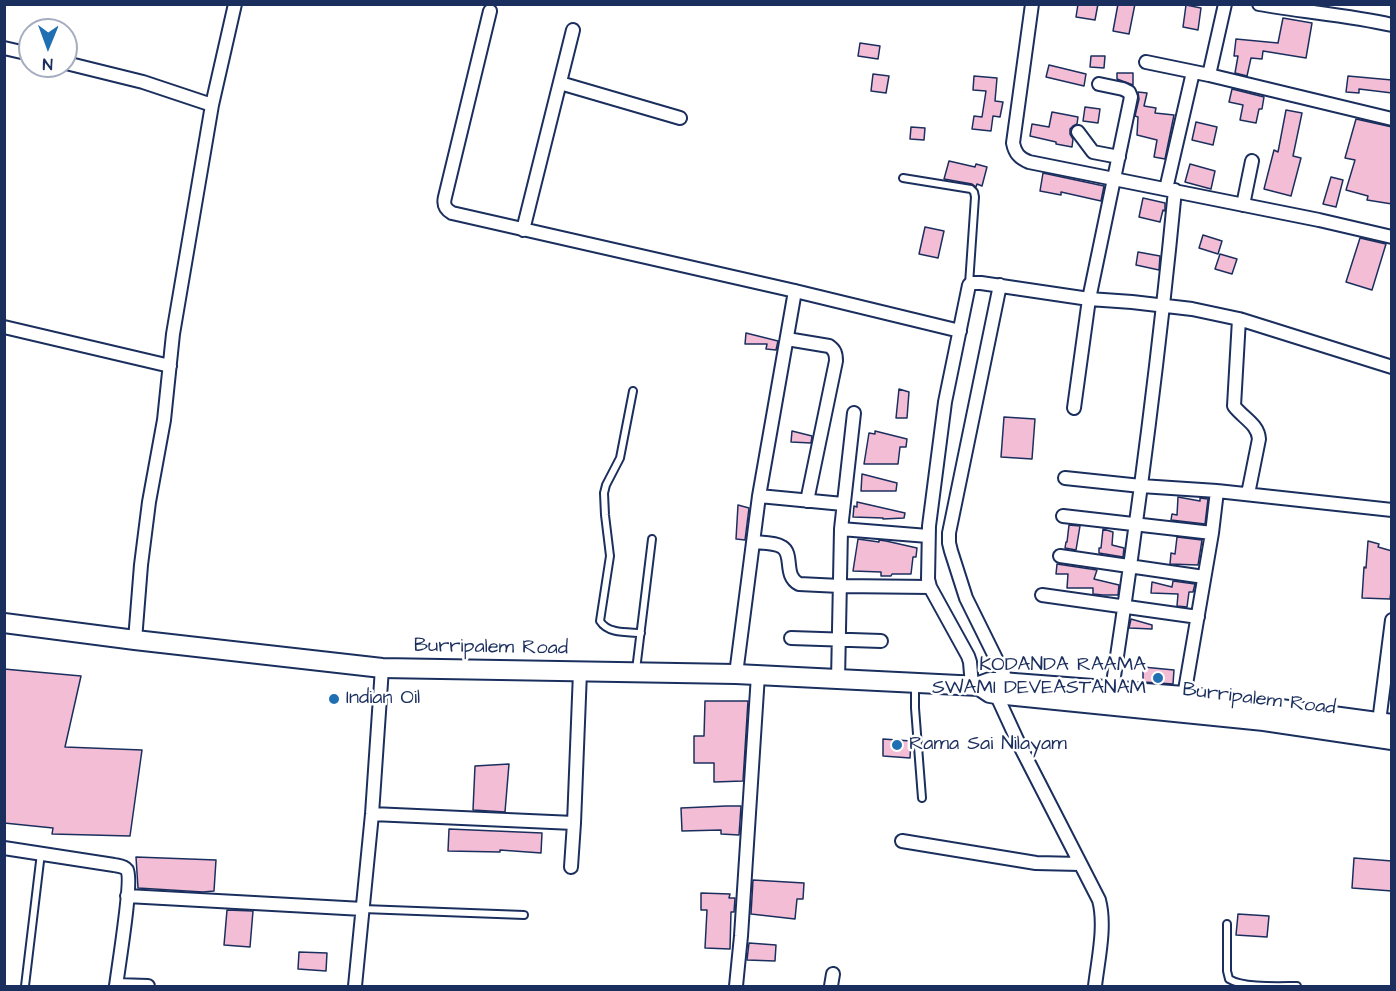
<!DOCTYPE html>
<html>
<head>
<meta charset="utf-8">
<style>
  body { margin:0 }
  #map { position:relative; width:1396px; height:991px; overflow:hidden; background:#fff; font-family:"Architects Daughter",sans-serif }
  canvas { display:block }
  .frame { position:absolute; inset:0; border:6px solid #1b2f5e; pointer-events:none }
  .north { position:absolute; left:18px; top:18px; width:60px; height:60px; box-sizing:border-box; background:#fff; border:2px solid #a4acbf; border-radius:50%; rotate:181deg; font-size:16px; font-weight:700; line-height:24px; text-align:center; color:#1b2f5e }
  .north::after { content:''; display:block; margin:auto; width:21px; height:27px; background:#1f6fb2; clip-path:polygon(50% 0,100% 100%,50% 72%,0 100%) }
</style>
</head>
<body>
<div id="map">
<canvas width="1396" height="991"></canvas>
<div class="frame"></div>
<div class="north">N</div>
</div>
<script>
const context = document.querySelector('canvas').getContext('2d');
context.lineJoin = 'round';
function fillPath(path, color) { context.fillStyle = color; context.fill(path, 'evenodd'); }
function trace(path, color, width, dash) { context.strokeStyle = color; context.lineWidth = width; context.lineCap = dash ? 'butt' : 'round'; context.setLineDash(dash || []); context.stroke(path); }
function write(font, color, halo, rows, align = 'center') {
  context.font = font + ' "Architects Daughter",sans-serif'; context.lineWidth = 5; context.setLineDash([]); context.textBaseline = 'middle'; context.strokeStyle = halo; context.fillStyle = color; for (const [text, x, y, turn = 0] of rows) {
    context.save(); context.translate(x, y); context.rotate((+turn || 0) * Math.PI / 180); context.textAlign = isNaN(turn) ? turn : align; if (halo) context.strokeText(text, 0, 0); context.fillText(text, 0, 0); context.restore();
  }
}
const building = new Path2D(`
  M 1078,4 L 1098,4 L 1095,20 L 1076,17 Z
  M 1118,4 L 1135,4 L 1129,34 L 1113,31 Z
  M 1186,5 L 1201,8 L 1198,30 L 1183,27 Z
  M 1283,18 L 1312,23 L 1306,58 L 1263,51 L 1262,59 L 1251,58 L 1247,76 L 1235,73 L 1238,56 L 1234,56 L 1236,39 L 1278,43 Z
  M 860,43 L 880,46 L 878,59 L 858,56 Z
  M 1091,56 L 1105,56 L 1104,68 L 1090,67 Z
  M 1049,65 L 1086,74 L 1084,86 L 1046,77 Z
  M 1117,73 L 1133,73 L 1133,85 L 1117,79 Z
  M 873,74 L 889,76 L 886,93 L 871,91 Z
  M 974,76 L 997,78 L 995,101 L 1003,102 L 1000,117 L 993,116 L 991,131 L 972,129 L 974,116 L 982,117 L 986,91 L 973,90 Z
  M 1348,76 L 1392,80 L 1392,93 L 1359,89 L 1359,93 L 1346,92 Z
  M 1232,89 L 1264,97 L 1262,109 L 1259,109 L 1256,123 L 1240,120 L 1243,105 L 1229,102 Z
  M 1138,92 L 1147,93 L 1144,106 L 1156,108 L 1155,113 L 1174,115 L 1165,159 L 1154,157 L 1157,140 L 1137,135 L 1138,117 L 1135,116 L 1139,99 Z
  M 1085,107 L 1100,109 L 1098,123 L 1083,121 Z
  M 1286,110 L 1302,113 L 1293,156 L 1301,158 L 1291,196 L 1264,189 L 1274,150 L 1278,152 Z
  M 1052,112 L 1078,117 L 1077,124 L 1073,126 L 1070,129 L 1070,134 L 1073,139 L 1072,147 L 1056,144 L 1056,142 L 1030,136 L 1032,124 L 1049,127 Z
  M 1356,119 L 1392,127 L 1392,204 L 1367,200 L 1368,196 L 1346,190 L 1355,160 L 1345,158 Z
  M 1196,122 L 1217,127 L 1213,145 L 1192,140 Z
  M 911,127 L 925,128 L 924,140 L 910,139 Z
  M 949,161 L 975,167 L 976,164 L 987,167 L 982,186 L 977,184 L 976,187 L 972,184 L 944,179 Z
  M 1190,164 L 1215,171 L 1211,189 L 1185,182 Z
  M 1043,173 L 1104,186 L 1101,201 L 1061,192 L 1061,195 L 1040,191 Z
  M 1331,177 L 1343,180 L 1336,207 L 1323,204 Z
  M 1143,198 L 1165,203 L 1165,211 L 1163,210 L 1160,222 L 1139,217 Z
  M 925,227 L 944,231 L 938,258 L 919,254 Z
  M 1203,235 L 1222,241 L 1218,254 L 1199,248 Z
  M 1360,238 L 1386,244 L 1372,290 L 1346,282 Z
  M 1138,252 L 1160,256 L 1159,270 L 1136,265 Z
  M 1220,254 L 1237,259 L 1232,274 L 1215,269 Z
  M 746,333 L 778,341 L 776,350 L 766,349 L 767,344 L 745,344 Z
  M 899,389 L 909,392 L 907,418 L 896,418 Z
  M 1004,417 L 1035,419 L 1032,459 L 1001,457 Z
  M 792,431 L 812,436 L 811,443 L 791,442 Z
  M 875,431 L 907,439 L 906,447 L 900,447 L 898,464 L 864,464 L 869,433 L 875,434 Z
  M 862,474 L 897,483 L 896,491 L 861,491 Z
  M 1178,497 L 1200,501 L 1200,498 L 1208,499 L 1205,524 L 1171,520 L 1172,514 L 1177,515 Z
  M 857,502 L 905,513 L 904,518 L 883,519 L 883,518 L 853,517 L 854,506 L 857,507 Z
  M 738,505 L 749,508 L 745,540 L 736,539 Z
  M 1069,525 L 1080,526 L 1076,550 L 1065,548 L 1066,542 L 1067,542 Z
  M 1103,529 L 1113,532 L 1112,545 L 1124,548 L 1123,557 L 1099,553 L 1099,548 L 1101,548 Z
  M 1177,537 L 1202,540 L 1198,565 L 1170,564 L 1171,553 L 1175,554 Z
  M 858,539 L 879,542 L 879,540 L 886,541 L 917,548 L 916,557 L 913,557 L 911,574 L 892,574 L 891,576 L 881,576 L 881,572 L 853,571 Z
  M 1368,541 L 1379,544 L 1378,547 L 1392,551 L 1392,583 L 1390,599 L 1362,598 L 1364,567 L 1366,568 Z
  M 1057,564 L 1097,570 L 1094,579 L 1119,585 L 1118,595 L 1103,595 L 1093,594 L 1093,588 L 1067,588 L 1068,574 L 1056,574 Z
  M 1173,581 L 1195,584 L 1193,592 L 1189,592 L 1187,607 L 1177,606 L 1178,594 L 1151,593 L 1152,582 L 1172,587 Z
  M 1131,619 L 1152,625 L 1152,629 L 1129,628 Z
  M 1143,667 L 1174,670 L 1173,684 L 1143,682 Z
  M 4,669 L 81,676 L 65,747 L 142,750 L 130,836 L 52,834 L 53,828 L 4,823 Z
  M 705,701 L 748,701 L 743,781 L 714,782 L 714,763 L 694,763 L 694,736 L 704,736 Z
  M 883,739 L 911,741 L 910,758 L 883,756 Z
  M 509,764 L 505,812 L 473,810 L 475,766 Z
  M 726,806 L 741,806 L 739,835 L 721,834 L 721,830 L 682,831 L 681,808 Z
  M 449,829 L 542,833 L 541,853 L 500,850 L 500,852 L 448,851 Z
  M 136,857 L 216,860 L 214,891 L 203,892 L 138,888 Z
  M 1354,858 L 1392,861 L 1392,891 L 1352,888 Z
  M 753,880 L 804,883 L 803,899 L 797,899 L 795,919 L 751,914 Z
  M 701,893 L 730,894 L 729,898 L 735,898 L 734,912 L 731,912 L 730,949 L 705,948 L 707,910 L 701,910 Z
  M 227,910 L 253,911 L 250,947 L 224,945 Z
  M 1238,914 L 1269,916 L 1267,937 L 1236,935 Z
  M 749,943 L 776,945 L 775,961 L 747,960 Z
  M 299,952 L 327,953 L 326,971 L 298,969 Z`);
const lane = new Path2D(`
  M 903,178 L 971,189 L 974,192 L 975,197 L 969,284
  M 633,391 L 620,458 L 606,485 L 604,493 L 605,515 L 610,556 L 600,621 C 608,634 627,632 641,633
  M 636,670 L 652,539
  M 915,685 L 915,708 L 922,798
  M 363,909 L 524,915
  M 1227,924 L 1227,971 L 1229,979 C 1243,988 1280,986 1297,986
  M 25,986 L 41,853`);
const street = new Path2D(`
  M 1032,4 L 1013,143 C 1015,153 1019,158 1029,162 L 1319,220 L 1392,237
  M 1259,4 C 1303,12 1348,15 1392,25
  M 490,11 L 445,197 C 443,205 445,209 452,213 L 795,291 L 960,331
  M 4,48 L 30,54
  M 1146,62 L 1209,75 L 1392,119
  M 66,63 L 143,82 L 212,105
  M 1209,75 L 1225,4
  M 560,83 L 680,118
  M 1078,132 L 1093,152 L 1119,157
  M 1166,189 L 1193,72
  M 1243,205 L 1252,161
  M 523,230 L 573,30
  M 1000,285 L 949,533 L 949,543 L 951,551 L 966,598 L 1008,683
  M 1239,319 L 1234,406 C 1243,418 1258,424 1259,439 L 1248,494
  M 4,327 L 170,366
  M 787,339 L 829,346 C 835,350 836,354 836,361 L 807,501
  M 1074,408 L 1089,299 L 1131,97 L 1129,92 L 1123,89 L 1099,84
  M 1065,478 L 1141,486 L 1217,491 L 1392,510
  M 759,496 L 843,504
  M 1063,516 L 1212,533
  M 841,529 L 928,536
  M 753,542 C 761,543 774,542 782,547 C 794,554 783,576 799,584 L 840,586 L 930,587
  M 1060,556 L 1204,577
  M 1042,595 L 1198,617
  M 791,638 L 881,641
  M 135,640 L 141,565 L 149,502 L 164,420 L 173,334 L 212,105 L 235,4
  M 736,674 L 759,496 L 795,291
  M 838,680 L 841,529 L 854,413
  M 972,686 L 970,662 L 968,656 L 930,587 L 928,579 L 929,526 L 945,402 L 969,285 L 972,283 L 981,283 L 1089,299 L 1132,302 L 1192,309 L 1239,319 L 1392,367
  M 1112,690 C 1137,524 1159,357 1175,190
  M 996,694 L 1019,744 L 1099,900 C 1106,926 1098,960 1095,986
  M 1184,696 L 1212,533 L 1217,491
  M 1379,722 L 1392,620
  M 372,814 L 574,823
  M 902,841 L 1036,863 L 1080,864
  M 4,848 L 114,865 C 119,866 124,866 127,870 C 133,880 118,969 116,986
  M 571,867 L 574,823 L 580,672
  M 127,896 L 363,909
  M 116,985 L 148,986
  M 355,986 L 372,814 L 382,668
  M 736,986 L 741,936 L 758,675
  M 831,986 L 833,974`);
const secondary = new Path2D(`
  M 4,623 L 135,640 L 382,668 L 736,674 L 979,686 L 990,682 L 1001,682 L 1184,696 L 1392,724
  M 981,687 L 990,693 L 996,694 L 1264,721 L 1392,740`);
const markers = [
  [1158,678,6,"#1f6fb2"],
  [334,699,6,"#1f6fb2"],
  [897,745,6,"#1f6fb2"]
];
const streetNames = [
  ["Burripalem Road",491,648,1],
  ["Burripalem Road",1259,700,7]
];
const poiNames = [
  ["KODANDA RAAMA",1146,666,"right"],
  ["SWAMI DEVEASTANAM",1146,689,"right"],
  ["Indian Oil",346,699],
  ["Rama Sai Nilayam",909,745]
];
fillPath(building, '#f3bdd6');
trace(building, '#1b2f5e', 1.5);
trace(lane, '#1b2f5e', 10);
trace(street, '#1b2f5e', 16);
trace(secondary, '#1b2f5e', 22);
trace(lane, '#fff', 6);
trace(street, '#fff', 12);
trace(secondary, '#fff', 18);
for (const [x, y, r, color] of markers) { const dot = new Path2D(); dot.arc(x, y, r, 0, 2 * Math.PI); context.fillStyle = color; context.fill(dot); trace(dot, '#fff', 2); }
write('20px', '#1b2f5e', '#fff', streetNames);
write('20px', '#1b2f5e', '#fff', poiNames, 'left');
</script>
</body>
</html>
